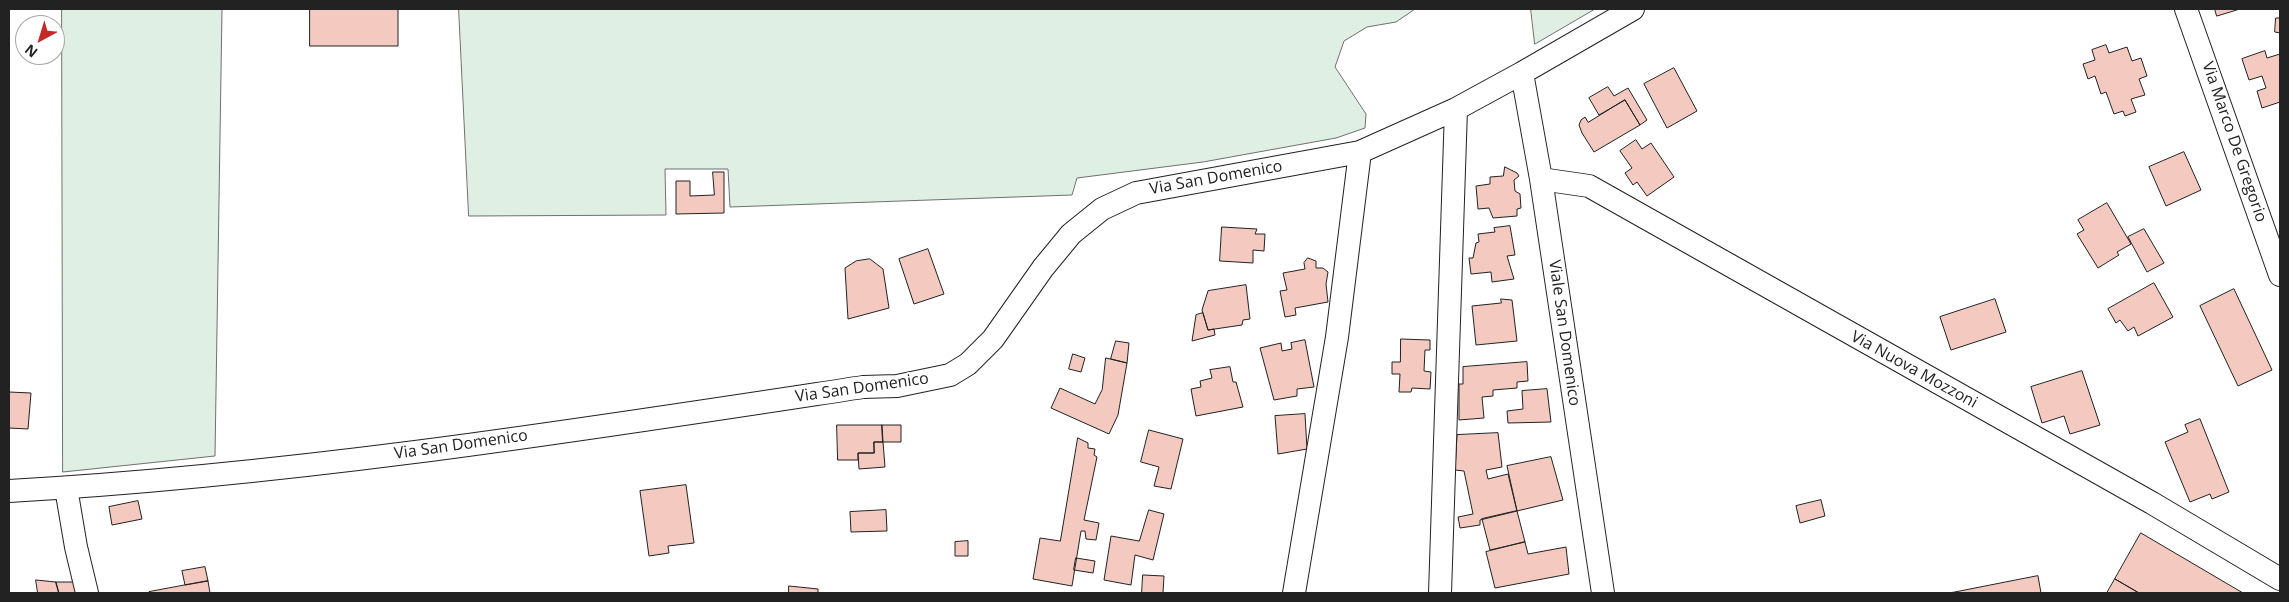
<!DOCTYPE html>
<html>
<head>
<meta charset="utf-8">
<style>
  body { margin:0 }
  #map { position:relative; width:2289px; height:602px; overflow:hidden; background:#fff; font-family:"Open Sans",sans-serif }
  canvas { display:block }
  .frame { position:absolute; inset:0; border:10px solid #222; pointer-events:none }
  .north { position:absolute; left:15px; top:15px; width:50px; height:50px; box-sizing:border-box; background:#fff; border:1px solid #a7a7a7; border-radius:50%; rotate:219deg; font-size:14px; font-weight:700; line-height:20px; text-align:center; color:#222 }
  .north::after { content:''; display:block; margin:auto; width:18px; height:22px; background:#c62828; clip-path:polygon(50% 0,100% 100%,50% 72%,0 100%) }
</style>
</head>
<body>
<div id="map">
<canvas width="2289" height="602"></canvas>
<div class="frame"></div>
<div class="north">N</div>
</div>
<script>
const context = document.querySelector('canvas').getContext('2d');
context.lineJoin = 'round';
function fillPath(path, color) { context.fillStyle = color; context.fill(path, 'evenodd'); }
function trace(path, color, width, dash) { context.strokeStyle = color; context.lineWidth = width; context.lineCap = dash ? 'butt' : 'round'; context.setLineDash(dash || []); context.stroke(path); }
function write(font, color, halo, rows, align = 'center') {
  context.font = font + ' "Open Sans",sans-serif'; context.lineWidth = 4; context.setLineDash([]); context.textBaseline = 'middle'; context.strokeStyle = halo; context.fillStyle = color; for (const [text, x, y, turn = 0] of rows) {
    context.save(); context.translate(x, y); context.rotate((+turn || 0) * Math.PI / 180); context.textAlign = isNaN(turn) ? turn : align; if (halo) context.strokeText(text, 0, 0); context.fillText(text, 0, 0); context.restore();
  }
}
const green = new Path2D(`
  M 62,9 L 222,9 L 215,456 L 63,472 Z
  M 459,9 L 1415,9 L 1396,22 L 1367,27 L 1344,41 L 1335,67 L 1366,114 L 1365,128 L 1336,138 L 1203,162 L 1077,178 L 1072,195 L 730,207 L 728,169 L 665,169 L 666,215 L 469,216 Z
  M 1531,9 L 1595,9 L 1535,44 Z`);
const building = new Path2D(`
  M 310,9 L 398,9 L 398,46 L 310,46 Z
  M 2215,9 L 2240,9 L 2217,16 Z
  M 2276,18 L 2280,18 L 2280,33 L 2275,32 Z
  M 2106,45 L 2109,53 L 2127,47 L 2132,61 L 2141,58 L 2147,76 L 2139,79 L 2145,95 L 2131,99 L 2136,112 L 2125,116 L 2123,111 L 2114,114 L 2106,92 L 2101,94 L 2095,76 L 2088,79 L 2083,64 L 2095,60 L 2092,50 Z
  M 2265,51 L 2267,58 L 2280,54 L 2280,102 L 2262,108 L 2257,91 L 2266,88 L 2262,76 L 2249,80 L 2242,59 Z
  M 1674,68 L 1697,111 L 1667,128 L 1644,84 Z
  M 1608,87 L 1614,96 L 1628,88 L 1647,120 L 1640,125 L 1625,100 L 1599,115 L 1589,98 Z
  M 1625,100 L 1640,125 L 1594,152 L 1582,133 L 1579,125 L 1581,120 L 1585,117 L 1588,122 Z
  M 1636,140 L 1642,149 L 1651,143 L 1674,177 L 1647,196 L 1637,182 L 1633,185 L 1625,173 L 1632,168 L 1620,151 Z
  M 2184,152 L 2201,190 L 2166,206 L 2149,167 Z
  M 1505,167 L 1517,173 L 1519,176 L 1514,180 L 1515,191 L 1520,194 L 1521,208 L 1517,209 L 1517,216 L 1493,218 L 1489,208 L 1478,209 L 1476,186 L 1490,184 L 1490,177 L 1503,176 Z
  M 713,172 L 724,172 L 724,213 L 676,214 L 676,181 L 690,181 L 690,196 L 714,195 Z
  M 2107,203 L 2131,244 L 2117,252 L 2119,255 L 2098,268 L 2077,234 L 2084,230 L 2078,220 Z
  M 1510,226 L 1515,255 L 1507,256 L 1514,279 L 1492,282 L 1491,272 L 1471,274 L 1469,258 L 1473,258 L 1476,243 L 1479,242 L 1478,234 L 1495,232 L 1494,228 Z
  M 1222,227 L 1257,229 L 1255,234 L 1265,234 L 1264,251 L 1253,250 L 1253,263 L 1220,261 Z
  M 2144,229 L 2164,263 L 2147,272 L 2128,237 Z
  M 928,249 L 944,294 L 914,304 L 899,259 Z
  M 1308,258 L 1316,261 L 1316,268 L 1323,268 L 1328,272 L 1326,284 L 1328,302 L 1295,308 L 1296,315 L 1285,317 L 1280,291 L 1287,290 L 1283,273 L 1305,269 L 1304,263 Z
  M 870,259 L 883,269 L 889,308 L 848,319 L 845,268 L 856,261 Z
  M 2154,283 L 2173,317 L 2138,336 L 2134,327 L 2128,331 L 2120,320 L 2116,323 L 2108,309 Z
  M 1246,285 L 1250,319 L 1243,320 L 1242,325 L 1208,330 L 1202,310 L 1208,291 Z
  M 2234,289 L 2272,370 L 2238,386 L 2200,306 Z
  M 1501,299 L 1512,300 L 1517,341 L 1476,345 L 1472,306 L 1501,303 Z
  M 1995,299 L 2006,332 L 1951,350 L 1940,317 Z
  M 1203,313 L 1208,330 L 1214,329 L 1215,335 L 1192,341 L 1196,315 Z
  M 1401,339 L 1430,340 L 1430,350 L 1425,350 L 1424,371 L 1431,372 L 1430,389 L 1412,388 L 1411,392 L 1399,392 L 1400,374 L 1392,374 L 1392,362 L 1400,362 Z
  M 1305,340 L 1314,387 L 1297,389 L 1297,396 L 1274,400 L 1260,348 L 1281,343 L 1282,351 L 1292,349 L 1291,343 Z
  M 1116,341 L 1129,343 L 1127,363 L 1111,359 Z
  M 1073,354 L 1085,358 L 1081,372 L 1069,369 Z
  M 1106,358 L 1127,363 L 1118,415 L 1109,434 L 1051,408 L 1060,388 L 1095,404 L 1102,390 Z
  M 1527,362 L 1528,381 L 1517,382 L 1517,388 L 1493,390 L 1493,396 L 1482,397 L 1484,418 L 1459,420 L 1459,384 L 1463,384 L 1463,367 Z
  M 1230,367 L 1233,382 L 1236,382 L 1243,407 L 1196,416 L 1191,389 L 1201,387 L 1200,381 L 1212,378 L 1210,370 Z
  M 2082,371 L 2100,425 L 2070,434 L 2064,416 L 2042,423 L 2031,387 Z
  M 1547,389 L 1551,422 L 1508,423 L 1507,411 L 1523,409 L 1522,391 Z
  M 9,392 L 31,393 L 28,429 L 9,428 Z
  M 1305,414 L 1307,449 L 1278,454 L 1275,416 Z
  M 2200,419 L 2229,492 L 2212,499 L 2210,494 L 2190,502 L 2165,442 L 2188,432 L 2185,425 Z
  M 837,425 L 882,425 L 883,442 L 874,442 L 874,453 L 858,453 L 858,460 L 838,460 Z
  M 882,425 L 901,425 L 901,442 L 883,442 Z
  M 1149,430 L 1183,439 L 1171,489 L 1154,486 L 1159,467 L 1141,462 Z
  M 1498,433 L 1502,467 L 1486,470 L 1488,479 L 1508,474 L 1517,511 L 1480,520 L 1480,525 L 1460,528 L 1458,517 L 1473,514 L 1464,471 L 1455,470 L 1457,435 Z
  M 1078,438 L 1088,443 L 1088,448 L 1095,449 L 1094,455 L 1097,457 L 1084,520 L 1099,523 L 1096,540 L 1086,539 L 1085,531 L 1081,531 L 1072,586 L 1033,579 L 1040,538 L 1060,541 Z
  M 874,442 L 883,442 L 885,467 L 859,469 L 858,453 L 874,453 Z
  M 1551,457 L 1563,500 L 1517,511 L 1507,466 Z
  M 686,485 L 694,543 L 668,546 L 669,553 L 649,556 L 640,491 Z
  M 1821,500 L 1825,516 L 1800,523 L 1796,506 Z
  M 138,501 L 142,519 L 112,525 L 109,507 Z
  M 886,510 L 887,531 L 851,532 L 850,512 Z
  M 1149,510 L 1164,514 L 1153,560 L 1135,555 L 1131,585 L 1104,580 L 1111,536 L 1139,541 Z
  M 1517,511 L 1525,542 L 1490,550 L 1482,519 Z
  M 2141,533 L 2243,593 L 2139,593 L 2115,579 Z
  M 968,541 L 968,556 L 955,556 L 955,542 Z
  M 1525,542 L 1528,554 L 1566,547 L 1569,574 L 1495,588 L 1486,552 Z
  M 1076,558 L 1095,561 L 1093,573 L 1074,570 Z
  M 205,567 L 208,581 L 185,585 L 182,571 Z
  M 1143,575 L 1164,576 L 1163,593 L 1142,593 Z
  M 2038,576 L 2041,593 L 1950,593 Z
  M 2115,579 L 2139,593 L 2107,593 Z
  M 36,580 L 56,582 L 59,593 L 38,593 Z
  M 208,581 L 210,593 L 149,593 L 149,592 Z
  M 56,582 L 79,582 L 81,593 L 59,593 Z
  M 789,586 L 818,589 L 818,593 L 789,593 Z`);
const minor = new Path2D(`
  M 2186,9 L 2280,275
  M 1522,73 L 1541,179 L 1603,593
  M 1541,179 L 1589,186 L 2152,503 L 2280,579
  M 66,488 L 76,547 L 87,593
  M 9,491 C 295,475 580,430 863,387 L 897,386 L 950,375 L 968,364 L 993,339 L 1043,268 L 1071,234 L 1102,209 L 1136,193 L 1360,152 L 1456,109 L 1522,73 L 1633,9
  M 1294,593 L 1337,337 L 1360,152
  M 1440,593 L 1456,109`);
const streetNames = [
  ["Via Marco De Gregorio",2234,142,71],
  ["Via San Domenico",1216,178,-10],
  ["Viale San Domenico",1564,333,82],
  ["Via Nuova Mozzoni",1914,370,29],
  ["Via San Domenico",862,388,-8],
  ["Via San Domenico",461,445,-8]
];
fillPath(green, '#e0efe3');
trace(green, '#6f6f6f', 1);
fillPath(building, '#f3c9c0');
trace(building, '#222', 1);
trace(minor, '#222', 24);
trace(minor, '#fff', 22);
write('16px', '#222', '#fff', streetNames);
</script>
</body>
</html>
